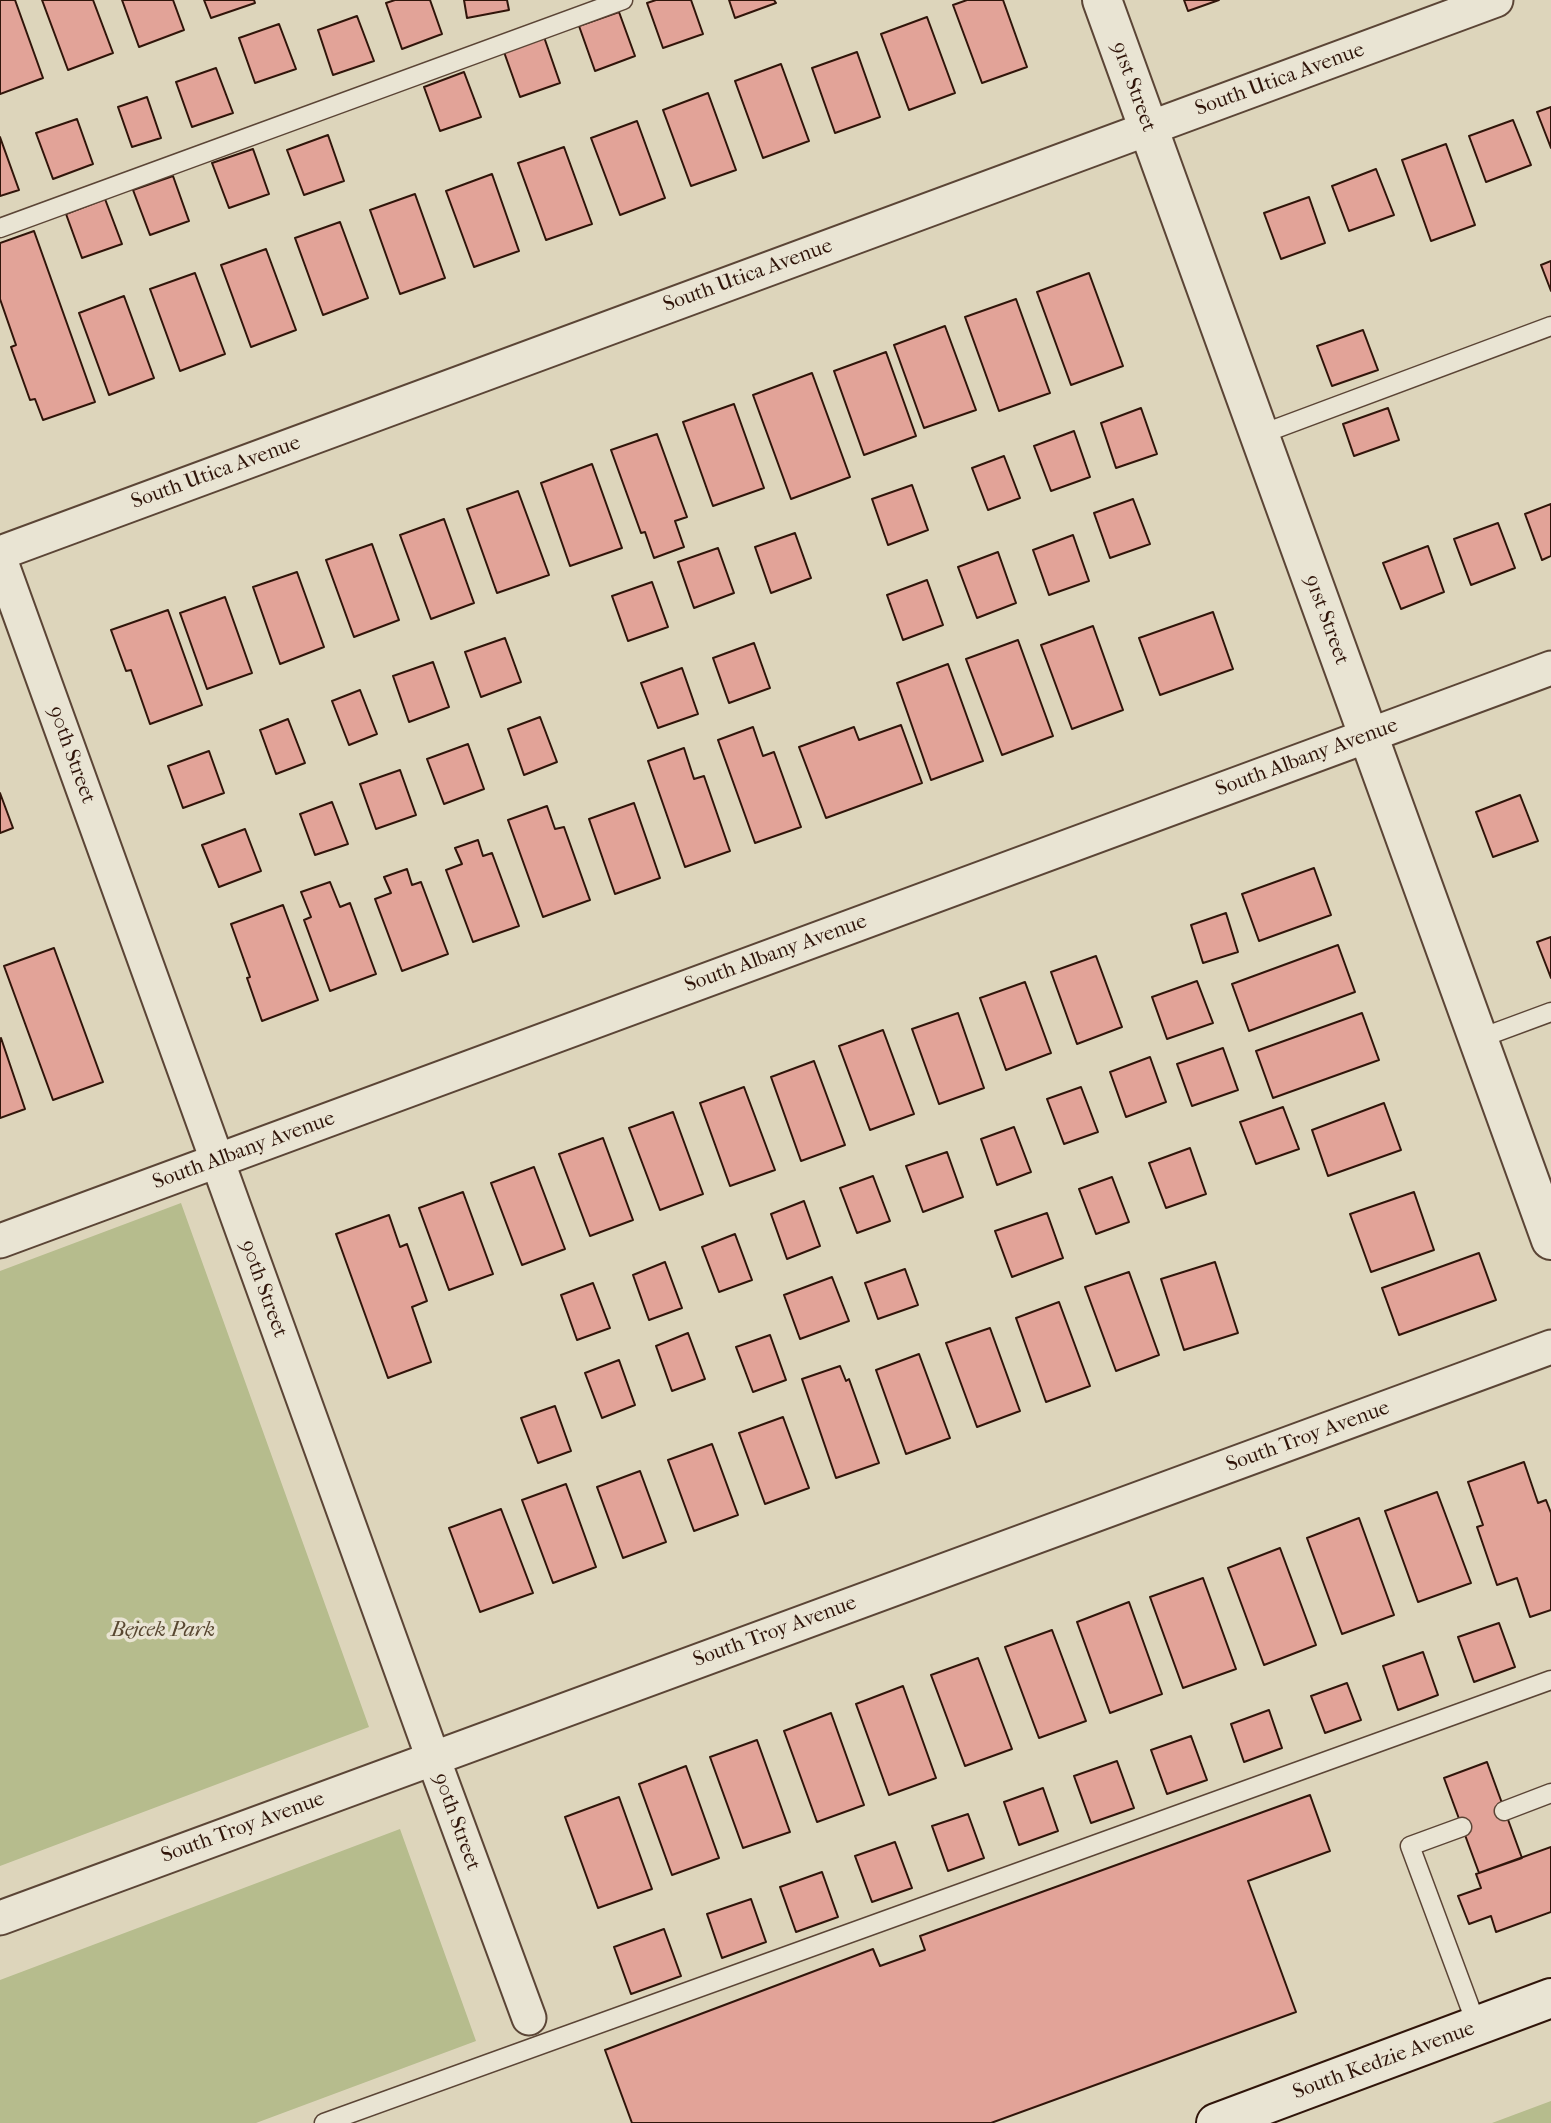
<!DOCTYPE html>
<html>
<head>
<meta charset="utf-8">
<style>
  body { margin:0 }
  canvas { display:block; background:#ddd5bb }
</style>
</head>
<body>
<canvas width="1551" height="2123"></canvas>
<script>
const context = document.querySelector('canvas').getContext('2d');
context.lineJoin = 'round';
function fillPath(path, color) { context.fillStyle = color; context.fill(path, 'evenodd'); }
function trace(path, color, width, dash) { context.strokeStyle = color; context.lineWidth = width; context.lineCap = dash ? 'butt' : 'round'; context.setLineDash(dash || []); context.stroke(path); }
function write(font, color, halo, rows, align = 'center') {
  context.font = font + ' "IM FELL French Canon",serif'; context.lineWidth = 7; context.setLineDash([]); context.textBaseline = 'middle'; context.strokeStyle = halo; context.fillStyle = color; for (const [text, x, y, turn = 0] of rows) {
    context.save(); context.translate(x, y); context.rotate((+turn || 0) * Math.PI / 180); context.textAlign = isNaN(turn) ? turn : align; if (halo) context.strokeText(text, 0, 0); context.fillText(text, 0, 0); context.restore();
  }
}
const green = new Path2D(`
  M 181,1203 L 369,1727 L 0,1866 L 0,1271 Z
  M 400,1829 L 476,2041 L 256,2123 L 0,2123 L 0,1980 Z
  M 1551,2101 L 1551,2123 L 1492,2123 Z`);
const building = new Path2D(`
  M 0,0 L 15,0 L 43,78 L 0,94 Z
  M 42,0 L 93,0 L 113,53 L 68,70 Z
  M 122,0 L 173,0 L 184,30 L 139,47 Z
  M 204,0 L 254,0 L 255,3 L 211,18 Z
  M 395,0 L 430,0 L 442,34 L 402,49 L 386,3 Z
  M 464,0 L 507,0 L 509,10 L 467,18 Z
  M 656,0 L 691,0 L 703,34 L 663,48 L 647,3 Z
  M 729,0 L 774,0 L 776,3 L 735,18 Z
  M 967,0 L 1003,0 L 1027,67 L 982,83 L 953,5 Z
  M 1184,0 L 1219,0 L 1188,11 Z
  M 619,12 L 635,56 L 595,71 L 579,26 Z
  M 357,16 L 374,61 L 333,75 L 318,30 Z
  M 927,17 L 955,93 L 909,110 L 881,34 Z
  M 279,24 L 296,69 L 255,83 L 239,38 Z
  M 544,37 L 560,83 L 520,97 L 504,52 Z
  M 857,52 L 880,117 L 835,133 L 812,68 Z
  M 781,64 L 809,141 L 763,158 L 735,81 Z
  M 216,68 L 233,113 L 192,127 L 176,82 Z
  M 464,72 L 481,117 L 440,131 L 424,87 Z
  M 708,93 L 736,170 L 691,186 L 663,110 Z
  M 147,97 L 161,138 L 132,147 L 118,107 Z
  M 1551,107 L 1551,148 L 1537,112 Z
  M 77,119 L 93,164 L 53,179 L 36,133 Z
  M 1513,120 L 1531,165 L 1486,182 L 1469,136 Z
  M 637,121 L 665,198 L 620,215 L 591,138 Z
  M 328,135 L 344,181 L 304,195 L 287,150 Z
  M 0,137 L 19,190 L 0,196 Z
  M 1446,144 L 1475,225 L 1431,241 L 1402,160 Z
  M 564,147 L 592,224 L 546,240 L 518,163 Z
  M 253,149 L 269,194 L 229,208 L 212,163 Z
  M 1376,169 L 1394,215 L 1349,231 L 1332,186 Z
  M 492,174 L 519,251 L 474,267 L 446,191 Z
  M 173,176 L 189,221 L 150,235 L 133,190 Z
  M 415,194 L 445,278 L 400,294 L 370,210 Z
  M 1309,197 L 1325,243 L 1281,259 L 1264,213 Z
  M 105,199 L 122,244 L 82,258 L 66,214 Z
  M 340,222 L 368,298 L 323,315 L 295,238 Z
  M 34,231 L 95,402 L 43,420 L 35,399 L 30,400 L 11,347 L 16,345 L 0,299 L 0,243 Z
  M 266,249 L 296,330 L 251,347 L 221,265 Z
  M 1551,261 L 1551,291 L 1541,265 Z
  M 195,273 L 225,354 L 180,371 L 150,289 Z
  M 1089,273 L 1123,366 L 1071,385 L 1037,292 Z
  M 124,296 L 154,378 L 109,395 L 79,313 Z
  M 1016,299 L 1050,393 L 999,411 L 965,317 Z
  M 945,326 L 976,410 L 924,428 L 894,345 Z
  M 1363,330 L 1378,370 L 1332,386 L 1317,346 Z
  M 886,352 L 916,436 L 864,455 L 834,371 Z
  M 812,373 L 850,477 L 791,499 L 753,395 Z
  M 734,404 L 764,488 L 713,506 L 683,422 Z
  M 1141,408 L 1157,454 L 1116,468 L 1101,423 Z
  M 1388,408 L 1399,440 L 1354,456 L 1343,424 Z
  M 1074,431 L 1090,477 L 1051,491 L 1034,446 Z
  M 657,434 L 687,517 L 675,521 L 684,547 L 654,558 L 645,532 L 641,533 L 611,450 Z
  M 1004,456 L 1020,498 L 988,510 L 972,468 Z
  M 592,464 L 622,548 L 570,566 L 541,483 Z
  M 912,485 L 928,530 L 888,545 L 872,499 Z
  M 518,491 L 549,575 L 497,593 L 467,509 Z
  M 1133,499 L 1150,544 L 1110,558 L 1094,513 Z
  M 1551,504 L 1551,556 L 1542,560 L 1525,514 Z
  M 444,519 L 474,603 L 431,619 L 400,535 Z
  M 1498,523 L 1515,568 L 1471,585 L 1454,539 Z
  M 795,533 L 811,578 L 771,593 L 755,547 Z
  M 1073,535 L 1089,581 L 1049,595 L 1033,550 Z
  M 372,544 L 399,620 L 354,637 L 326,560 Z
  M 1428,546 L 1444,592 L 1401,609 L 1383,563 Z
  M 718,548 L 734,593 L 694,608 L 678,562 Z
  M 998,552 L 1016,603 L 977,618 L 958,567 Z
  M 297,572 L 324,647 L 280,664 L 253,587 Z
  M 927,580 L 943,625 L 903,640 L 887,595 Z
  M 652,582 L 668,627 L 628,641 L 612,596 Z
  M 225,597 L 252,673 L 207,689 L 180,613 Z
  M 168,610 L 202,705 L 150,724 L 131,670 L 126,671 L 111,630 Z
  M 1213,612 L 1233,669 L 1160,695 L 1139,638 Z
  M 1093,626 L 1123,710 L 1072,729 L 1041,645 Z
  M 505,638 L 521,682 L 481,697 L 465,652 Z
  M 1018,640 L 1053,736 L 1002,755 L 966,659 Z
  M 754,643 L 770,688 L 729,703 L 713,658 Z
  M 433,662 L 449,707 L 409,722 L 393,676 Z
  M 948,664 L 983,761 L 931,780 L 897,683 Z
  M 682,668 L 698,714 L 658,728 L 641,683 Z
  M 360,690 L 377,734 L 349,745 L 332,701 Z
  M 540,717 L 557,762 L 524,775 L 508,729 Z
  M 288,719 L 305,763 L 276,774 L 260,730 Z
  M 901,725 L 922,783 L 826,818 L 799,747 L 854,727 L 859,740 Z
  M 753,727 L 763,756 L 774,752 L 801,827 L 755,843 L 718,740 Z
  M 468,744 L 484,789 L 444,804 L 427,759 Z
  M 684,748 L 694,779 L 704,776 L 730,851 L 685,867 L 648,761 Z
  M 209,751 L 224,793 L 183,808 L 168,766 Z
  M 400,770 L 416,815 L 376,829 L 360,784 Z
  M 0,793 L 13,828 L 0,833 Z
  M 1520,795 L 1538,841 L 1493,857 L 1476,812 Z
  M 332,802 L 348,844 L 315,855 L 300,814 Z
  M 634,803 L 660,878 L 615,894 L 589,819 Z
  M 547,806 L 555,829 L 564,827 L 590,900 L 543,917 L 508,820 Z
  M 245,829 L 261,871 L 219,887 L 202,845 Z
  M 478,840 L 483,856 L 492,853 L 519,926 L 473,942 L 446,870 L 462,864 L 455,848 Z
  M 1314,868 L 1331,915 L 1259,941 L 1242,894 Z
  M 407,869 L 412,885 L 421,882 L 448,954 L 402,971 L 375,899 L 391,893 L 384,877 Z
  M 330,882 L 340,907 L 350,903 L 376,974 L 330,991 L 304,920 L 311,917 L 301,892 Z
  M 283,905 L 318,1000 L 262,1021 L 247,978 L 250,977 L 231,924 Z
  M 1226,913 L 1238,952 L 1203,963 L 1191,925 Z
  M 1551,937 L 1551,978 L 1537,942 Z
  M 1338,945 L 1355,992 L 1249,1031 L 1232,984 Z
  M 54,948 L 103,1082 L 53,1100 L 4,966 Z
  M 1096,956 L 1122,1027 L 1077,1044 L 1051,972 Z
  M 1197,981 L 1213,1023 L 1167,1039 L 1152,997 Z
  M 1025,982 L 1051,1053 L 1006,1070 L 980,998 Z
  M 958,1013 L 984,1088 L 939,1104 L 912,1029 Z
  M 1362,1013 L 1379,1060 L 1273,1098 L 1256,1051 Z
  M 883,1030 L 914,1114 L 870,1130 L 839,1046 Z
  M 1,1038 L 25,1109 L 0,1118 L 0,1039 Z
  M 1223,1048 L 1238,1090 L 1192,1106 L 1177,1064 Z
  M 1150,1057 L 1166,1102 L 1126,1117 L 1110,1072 Z
  M 814,1061 L 845,1145 L 801,1161 L 771,1077 Z
  M 744,1087 L 775,1170 L 730,1186 L 700,1103 Z
  M 1081,1087 L 1098,1132 L 1064,1144 L 1047,1099 Z
  M 1384,1103 L 1401,1150 L 1328,1176 L 1312,1130 Z
  M 1283,1107 L 1299,1149 L 1256,1164 L 1240,1122 Z
  M 673,1112 L 703,1194 L 660,1210 L 629,1128 Z
  M 1014,1127 L 1031,1172 L 997,1185 L 981,1139 Z
  M 603,1138 L 633,1220 L 590,1236 L 559,1154 Z
  M 1190,1148 L 1206,1194 L 1166,1208 L 1149,1163 Z
  M 947,1152 L 963,1197 L 923,1212 L 906,1166 Z
  M 534,1167 L 565,1249 L 522,1265 L 491,1183 Z
  M 873,1176 L 890,1221 L 857,1233 L 840,1188 Z
  M 1112,1177 L 1129,1222 L 1096,1234 L 1079,1189 Z
  M 463,1192 L 493,1274 L 449,1290 L 419,1208 Z
  M 1414,1192 L 1434,1250 L 1371,1272 L 1350,1214 Z
  M 804,1201 L 820,1246 L 787,1259 L 771,1214 Z
  M 1047,1213 L 1063,1258 L 1012,1277 L 995,1231 Z
  M 389,1215 L 400,1247 L 407,1244 L 427,1301 L 412,1307 L 431,1362 L 388,1378 L 336,1234 Z
  M 735,1234 L 752,1280 L 719,1292 L 702,1247 Z
  M 1479,1253 L 1496,1300 L 1399,1335 L 1382,1288 Z
  M 665,1262 L 682,1308 L 649,1320 L 633,1275 Z
  M 1215,1262 L 1238,1333 L 1184,1350 L 1161,1279 Z
  M 905,1269 L 918,1305 L 878,1319 L 865,1283 Z
  M 1129,1272 L 1159,1355 L 1116,1371 L 1085,1287 Z
  M 832,1277 L 849,1321 L 800,1339 L 784,1295 Z
  M 593,1283 L 610,1328 L 577,1340 L 561,1295 Z
  M 1059,1302 L 1090,1386 L 1046,1402 L 1016,1318 Z
  M 990,1328 L 1020,1411 L 977,1427 L 946,1343 Z
  M 688,1333 L 705,1379 L 672,1391 L 656,1346 Z
  M 770,1335 L 786,1380 L 753,1392 L 736,1347 Z
  M 919,1354 L 950,1438 L 906,1454 L 876,1370 Z
  M 619,1360 L 635,1405 L 602,1418 L 585,1373 Z
  M 840,1366 L 846,1381 L 849,1379 L 879,1463 L 836,1478 L 802,1379 Z
  M 555,1406 L 571,1451 L 538,1463 L 521,1418 Z
  M 783,1417 L 809,1488 L 765,1504 L 739,1433 Z
  M 712,1444 L 738,1515 L 694,1531 L 668,1460 Z
  M 1524,1462 L 1538,1503 L 1546,1500 L 1551,1513 L 1551,1610 L 1530,1617 L 1517,1578 L 1497,1585 L 1477,1527 L 1483,1525 L 1468,1482 Z
  M 640,1471 L 666,1542 L 623,1558 L 597,1487 Z
  M 566,1484 L 596,1567 L 553,1583 L 522,1500 Z
  M 1437,1492 L 1471,1583 L 1418,1602 L 1385,1511 Z
  M 501,1509 L 533,1593 L 480,1612 L 449,1528 Z
  M 1359,1518 L 1394,1615 L 1342,1634 L 1307,1538 Z
  M 1280,1548 L 1316,1645 L 1264,1665 L 1228,1568 Z
  M 1203,1578 L 1236,1669 L 1183,1688 L 1150,1597 Z
  M 1129,1602 L 1162,1694 L 1110,1713 L 1077,1622 Z
  M 1499,1623 L 1515,1667 L 1474,1682 L 1458,1637 Z
  M 1052,1630 L 1086,1721 L 1039,1738 L 1005,1647 Z
  M 1423,1652 L 1438,1695 L 1398,1710 L 1383,1666 Z
  M 978,1658 L 1012,1749 L 965,1766 L 931,1675 Z
  M 1347,1683 L 1361,1720 L 1325,1733 L 1311,1696 Z
  M 903,1686 L 936,1778 L 889,1795 L 856,1704 Z
  M 1269,1710 L 1282,1748 L 1244,1762 L 1231,1724 Z
  M 831,1713 L 864,1805 L 817,1822 L 784,1731 Z
  M 1191,1736 L 1207,1780 L 1167,1794 L 1151,1750 Z
  M 757,1740 L 790,1832 L 743,1848 L 710,1757 Z
  M 1117,1761 L 1134,1808 L 1091,1823 L 1074,1776 Z
  M 1487,1762 L 1522,1858 L 1479,1873 L 1444,1778 Z
  M 686,1766 L 719,1858 L 672,1875 L 639,1784 Z
  M 1043,1788 L 1058,1831 L 1019,1845 L 1004,1802 Z
  M 1310,1795 L 1330,1851 L 1248,1881 L 1296,2012 L 991,2123 L 632,2123 L 605,2050 L 873,1949 L 880,1966 L 925,1950 L 920,1936 Z
  M 619,1797 L 652,1889 L 598,1908 L 565,1817 Z
  M 968,1814 L 984,1858 L 948,1871 L 932,1826 Z
  M 895,1842 L 912,1888 L 872,1902 L 855,1856 Z
  M 1551,1847 L 1551,1912 L 1496,1932 L 1491,1916 L 1469,1924 L 1458,1896 L 1481,1888 L 1476,1874 Z
  M 822,1872 L 838,1917 L 796,1932 L 780,1887 Z
  M 751,1899 L 766,1942 L 722,1958 L 707,1914 Z
  M 664,1929 L 681,1976 L 631,1994 L 614,1947 Z`);
const service = new Path2D(`
  M 0,228 L 623,0
  M 1259,435 L 1551,326
  M 1478,1039 L 1551,1012
  M 1504,1811 L 1551,1793
  M 1462,1827 L 1410,1846 L 1477,2026
  M 324,2123 L 1551,1680`);
const minor = new Path2D(`
  M 0,553 L 1496,0
  M 0,559 L 433,1758 L 529,2018
  M 0,1241 L 1551,668
  M 0,1918 L 1551,1347`);
const tertiary = new Path2D(`
  M 1102,0 L 1551,1240`);
const secondary = new Path2D(`
  M 1216,2123 L 1551,1998`);
const streetNames = [
  ["South Utica Avenue",1280,80,-20],
  ["91st Street",1133,87,70],
  ["South Utica Avenue",748,276,-20],
  ["South Utica Avenue",216,473,-20],
  ["91st Street",1326,620,70],
  ["90th Street",71,755,70],
  ["South Albany Avenue",1307,758,-20],
  ["South Albany Avenue",776,954,-20],
  ["South Albany Avenue",244,1151,-20],
  ["90th Street",263,1289,70],
  ["South Troy Avenue",1308,1437,-20],
  ["South Troy Avenue",775,1632,-20],
  ["90th Street",456,1822,70],
  ["South Troy Avenue",243,1828,-20],
  ["South Kedzie Avenue",1384,2061,-20]
];
const parkNames = [
  ["Bejcek Park",163,1631]
];
fillPath(green, '#b6bc8d');
fillPath(building, '#e2a398');
trace(building, '#30150a', 2);
trace(service, '#5b4536', 21);
trace(minor, '#5b4536', 37);
trace(tertiary, '#5b4536', 42);
trace(secondary, '#30150a', 42);
trace(service, '#e9e4d3', 18);
trace(minor, '#e9e4d3', 33);
trace(tertiary, '#e9e4d3', 38);
trace(secondary, '#e9e4d3', 38);
write('21px', '#30150a', '#e9e4d3', streetNames);
write('italic 21px', '#584731', '#e9e4d3', parkNames);
</script>
</body>
</html>
